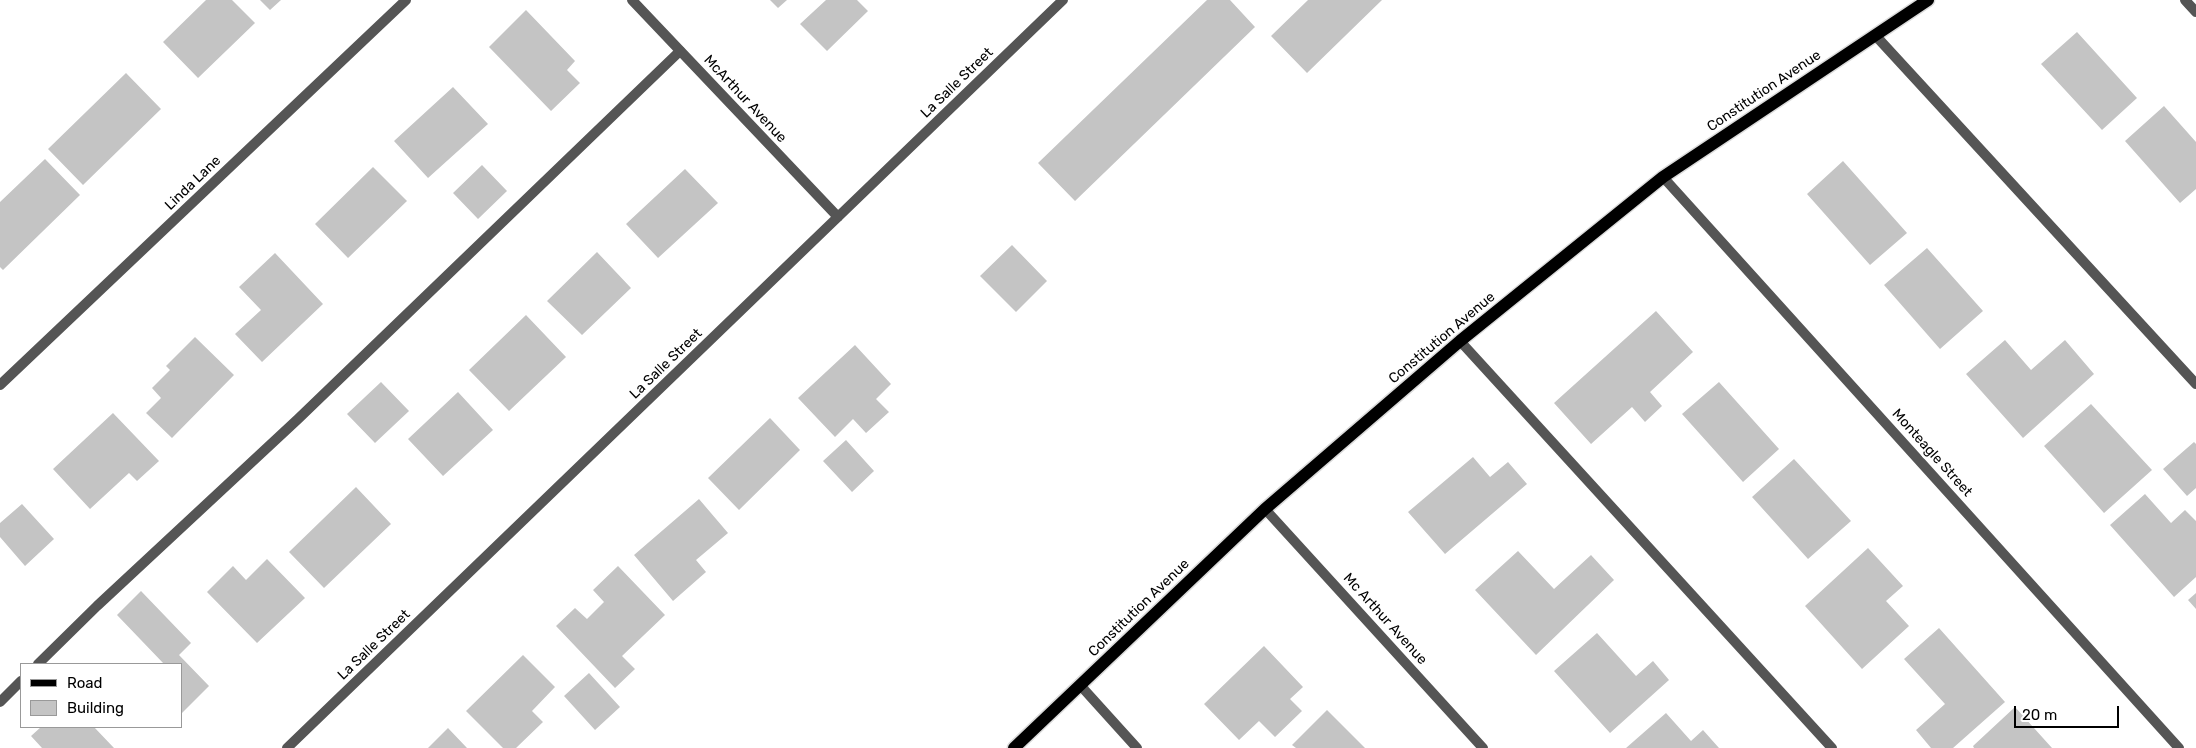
<!DOCTYPE html>
<html>
<head>
<meta charset="utf-8">
<style>
  body { margin:0 }
  #map { position:relative; width:2196px; height:748px; overflow:hidden; background:#fff; font-family:Rubik,sans-serif }
  canvas { display:block }
  .legend { position:absolute; left:20px; top:663px; width:162px; height:65px; box-sizing:border-box; background:#fff; border:1px solid #999; margin:0; padding:6px 9px; list-style:none; font-size:15px; color:#000 }
  .legend li { display:flex; align-items:center; gap:10px; height:25px }
  .legend b { width:25px; border:1px solid #999 }
  .scale { position:absolute; left:2014px; top:706px; width:105px; height:22px; box-sizing:border-box; border:2px solid #000; border-top:0; padding-left:6px; font-size:15px; line-height:18px; white-space:nowrap; color:#000; -webkit-text-stroke:4px #fff; paint-order:stroke }
</style>
</head>
<body>
<div id="map">
<canvas width="2196" height="748"></canvas>
<ul class="legend">
<li><b style="height:6px;background:#000"></b>Road</li>
<li><b style="height:14px;background:#c4c4c4"></b>Building</li>
</ul>
<div class="scale">20 m</div>
</div>
<script>
const context = document.querySelector('canvas').getContext('2d');
context.lineJoin = 'round';
function fillPath(path, color) { context.fillStyle = color; context.fill(path, 'evenodd'); }
function trace(path, color, width, dash) { context.strokeStyle = color; context.lineWidth = width; context.lineCap = dash ? 'butt' : 'round'; context.setLineDash(dash || []); context.stroke(path); }
function write(font, color, halo, rows, align = 'center') {
  context.font = font + ' Rubik,sans-serif'; context.lineWidth = 5; context.setLineDash([]); context.textBaseline = 'middle'; context.strokeStyle = halo; context.fillStyle = color; for (const [text, x, y, turn = 0] of rows) {
    context.save(); context.translate(x, y); context.rotate((+turn || 0) * Math.PI / 180); context.textAlign = isNaN(turn) ? turn : align; if (halo) context.strokeText(text, 0, 0); context.fillText(text, 0, 0); context.restore();
  }
}
const building = new Path2D(`
  M 206,0 L 232,0 L 255,23 L 198,78 L 163,42 Z
  M 260,0 L 281,0 L 270,10 Z
  M 770,0 L 787,0 L 778,8 Z
  M 826,0 L 857,0 L 868,11 L 827,51 L 800,24 Z
  M 1207,0 L 1230,0 L 1255,27 L 1075,201 L 1038,163 Z
  M 1308,0 L 1382,0 L 1307,73 L 1271,36 Z
  M 526,10 L 575,61 L 567,70 L 580,83 L 551,111 L 489,47 Z
  M 2077,32 L 2137,98 L 2102,130 L 2041,64 Z
  M 126,73 L 161,109 L 83,185 L 48,149 Z
  M 453,87 L 488,124 L 428,178 L 394,141 Z
  M 2164,106 L 2196,142 L 2196,189 L 2180,203 L 2125,141 Z
  M 45,159 L 80,195 L 3,270 L 0,267 L 0,202 Z
  M 1843,161 L 1907,233 L 1870,265 L 1807,194 Z
  M 482,165 L 507,191 L 478,219 L 453,193 Z
  M 373,167 L 407,201 L 348,258 L 315,224 Z
  M 685,169 L 718,203 L 658,258 L 626,224 Z
  M 1012,245 L 1047,281 L 1016,312 L 980,276 Z
  M 1927,248 L 1983,311 L 1940,349 L 1884,285 Z
  M 597,252 L 631,288 L 582,335 L 547,301 Z
  M 275,253 L 323,304 L 262,362 L 235,334 L 261,310 L 239,287 Z
  M 1656,311 L 1693,352 L 1650,392 L 1662,406 L 1645,422 L 1632,407 L 1591,444 L 1554,403 Z
  M 526,315 L 566,357 L 509,411 L 469,370 Z
  M 195,337 L 234,375 L 172,438 L 146,413 L 161,398 L 152,388 L 170,370 L 166,366 Z
  M 2005,340 L 2031,370 L 2065,340 L 2094,374 L 2023,438 L 1966,374 Z
  M 855,345 L 891,384 L 876,399 L 889,412 L 866,433 L 853,419 L 835,437 L 798,398 Z
  M 381,382 L 409,411 L 375,443 L 347,414 Z
  M 1719,382 L 1779,449 L 1743,482 L 1682,414 Z
  M 458,392 L 493,430 L 443,476 L 408,439 Z
  M 2091,404 L 2152,470 L 2104,513 L 2044,446 Z
  M 113,413 L 159,461 L 137,481 L 129,473 L 90,509 L 53,469 Z
  M 770,418 L 800,450 L 739,510 L 708,478 Z
  M 846,440 L 874,471 L 852,492 L 823,461 Z
  M 2194,442 L 2196,444 L 2196,488 L 2187,496 L 2163,469 Z
  M 1473,457 L 1490,477 L 1508,462 L 1527,484 L 1445,554 L 1408,512 Z
  M 1794,459 L 1851,521 L 1808,559 L 1752,497 Z
  M 356,487 L 391,524 L 324,588 L 289,552 Z
  M 2145,494 L 2171,523 L 2185,510 L 2196,521 L 2196,577 L 2174,597 L 2110,525 Z
  M 699,499 L 728,533 L 696,560 L 706,572 L 673,601 L 634,555 Z
  M 22,504 L 54,539 L 25,566 L 0,537 L 0,523 Z
  M 1868,548 L 1903,586 L 1886,601 L 1909,626 L 1862,669 L 1805,606 Z
  M 1518,551 L 1554,589 L 1591,555 L 1614,580 L 1536,655 L 1475,590 Z
  M 267,559 L 305,598 L 257,643 L 207,592 L 233,566 L 246,580 Z
  M 618,566 L 665,615 L 622,656 L 635,669 L 615,688 L 556,626 L 575,608 L 587,619 L 604,602 L 593,590 Z
  M 141,591 L 191,643 L 179,655 L 209,686 L 181,714 L 181,664 L 164,664 L 117,615 Z
  M 2196,593 L 2196,609 L 2188,600 Z
  M 1939,628 L 2005,702 L 1953,748 L 1931,748 L 1916,730 L 1945,704 L 1904,659 Z
  M 1597,633 L 1636,676 L 1653,661 L 1669,680 L 1610,733 L 1554,671 Z
  M 1264,646 L 1303,687 L 1290,699 L 1302,711 L 1275,737 L 1259,721 L 1239,740 L 1204,704 Z
  M 523,655 L 555,687 L 532,711 L 543,722 L 516,748 L 503,748 L 466,711 Z
  M 589,673 L 620,707 L 595,730 L 564,696 Z
  M 2015,707 L 2052,748 L 1974,748 L 1973,746 Z
  M 1327,710 L 1365,748 L 1296,748 L 1292,745 Z
  M 1666,713 L 1691,741 L 1703,730 L 1719,748 L 1626,748 Z
  M 41,727 L 94,727 L 114,748 L 42,748 L 31,736 Z
  M 448,728 L 467,748 L 428,748 Z`);
const service = new Path2D(`
  M 1875,35 L 2196,384
  M 1460,341 L 1832,748
  M 38,664 L 97,606 L 298,419 L 680,51
  M 1080,685 L 1137,748
  M 0,702 L 21,681`);
const minor = new Path2D(`
  M 632,0 L 838,217
  M 2185,0 L 2196,12
  M 1663,177 L 2179,748
  M 0,385 L 406,0
  M 1265,509 L 1483,748
  M 287,748 L 1063,0`);
const primary = new Path2D(`
  M 1014,748 L 1265,509 L 1460,341 L 1663,177 L 1928,0`);
const streetNames = [
  ["La Salle Street",957,83,-44],
  ["Constitution Avenue",1764,91,-34],
  ["McArthur Avenue",745,99,47],
  ["Linda Lane",193,183,-44],
  ["Constitution Avenue",1442,338,-40],
  ["La Salle Street",666,364,-44],
  ["Monteagle Street",1932,453,48],
  ["Constitution Avenue",1139,608,-44],
  ["Mc Arthur Avenue",1385,619,48],
  ["La Salle Street",374,645,-44]
];
fillPath(building, '#c4c4c4');
trace(primary, '#dbdbdb', 15);
trace(service, '#555', 10);
trace(minor, '#555', 10);
trace(primary, '#000', 12);
write('14px', '#000', '#fff', streetNames);
</script>
</body>
</html>
